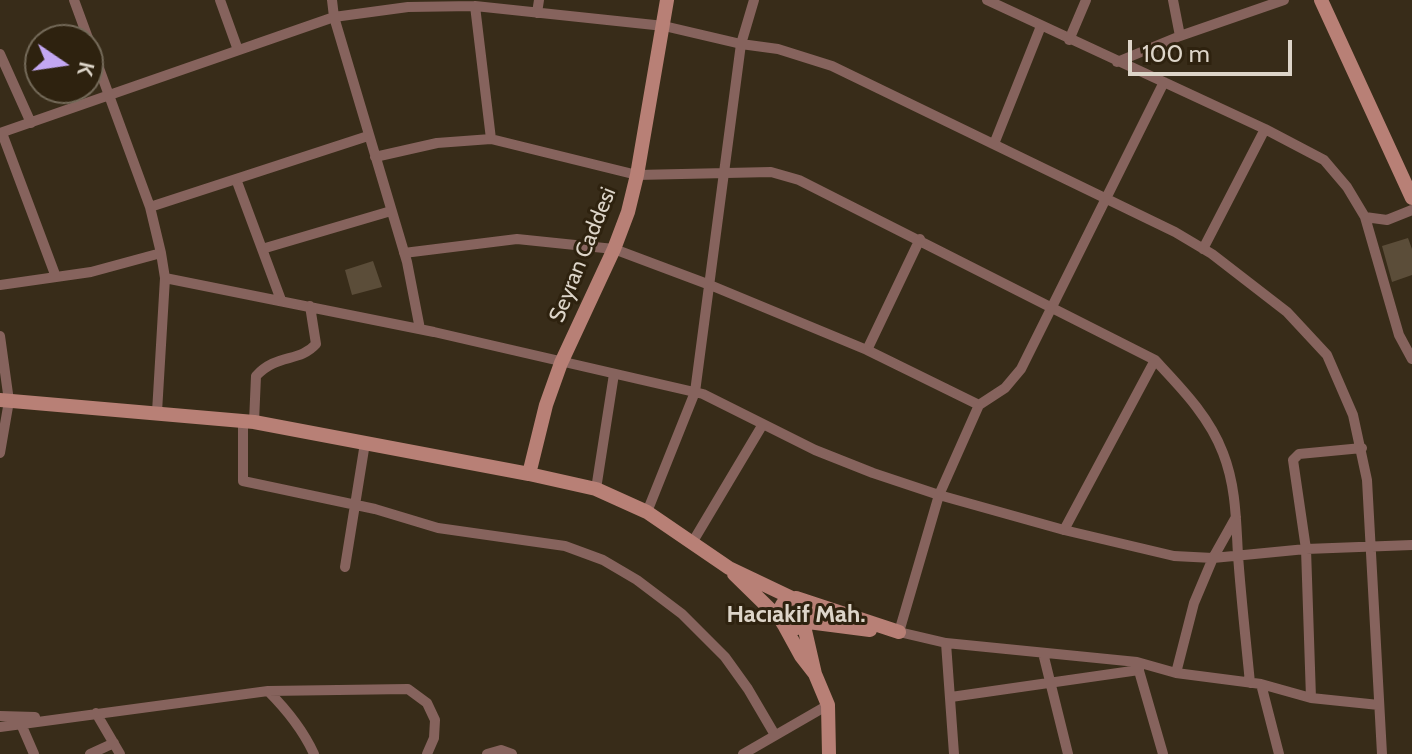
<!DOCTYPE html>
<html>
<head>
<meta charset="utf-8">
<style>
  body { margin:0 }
  #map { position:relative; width:1412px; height:754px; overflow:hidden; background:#382c19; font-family:Cabin,sans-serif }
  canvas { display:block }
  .north { position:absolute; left:24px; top:24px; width:80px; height:80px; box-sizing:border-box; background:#2e220f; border:2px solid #746a59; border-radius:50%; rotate:103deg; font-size:22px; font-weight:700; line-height:32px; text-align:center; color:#ddd5c9 }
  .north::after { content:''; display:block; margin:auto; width:28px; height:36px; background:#c3a7f2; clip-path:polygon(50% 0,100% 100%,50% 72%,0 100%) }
  .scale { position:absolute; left:1128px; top:40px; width:164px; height:36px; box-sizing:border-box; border:4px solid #ddd5c9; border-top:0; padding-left:10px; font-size:24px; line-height:28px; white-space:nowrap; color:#ddd5c9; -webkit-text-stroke:6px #2e220f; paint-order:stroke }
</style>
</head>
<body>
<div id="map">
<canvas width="1412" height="754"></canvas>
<div class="north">K</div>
<div class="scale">100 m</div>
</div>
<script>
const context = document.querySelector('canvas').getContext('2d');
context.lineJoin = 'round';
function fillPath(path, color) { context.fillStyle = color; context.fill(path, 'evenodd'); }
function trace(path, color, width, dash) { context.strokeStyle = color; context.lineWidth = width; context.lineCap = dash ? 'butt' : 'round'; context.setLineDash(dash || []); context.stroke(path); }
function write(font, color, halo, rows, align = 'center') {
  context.font = font + ' Cabin,sans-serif'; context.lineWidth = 6; context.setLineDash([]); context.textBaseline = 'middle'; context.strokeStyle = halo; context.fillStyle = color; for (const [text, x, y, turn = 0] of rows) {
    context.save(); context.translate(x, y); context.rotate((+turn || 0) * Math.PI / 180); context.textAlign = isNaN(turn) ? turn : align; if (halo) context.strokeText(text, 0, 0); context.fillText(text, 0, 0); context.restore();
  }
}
const building = new Path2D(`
  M 1408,238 L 1412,249 L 1412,275 L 1392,282 L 1382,246 Z
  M 373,261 L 382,287 L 352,295 L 345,270 Z`);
const street = new Path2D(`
  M 74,0 L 150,207 L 161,253 L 165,278 L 157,412
  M 220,0 L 238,50
  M 332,0 L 334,17 L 407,262 L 420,329
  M 987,0 L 1265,129 L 1324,160 L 1347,187 L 1365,217 L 1399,335 L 1412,359
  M 1173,0 L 1180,36
  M 475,6 L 491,139
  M 537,13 L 539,0
  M 1069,40 L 1086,0
  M 0,54 L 31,123
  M 1117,62 L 1180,36 L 1284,0
  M 1164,82 L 1021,369 L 1005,388 L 979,405 L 939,495 L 899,632 L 946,643 L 1137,662 L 1176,673 L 1261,684 L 1311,698 L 1379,705
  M 0,133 L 334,17 L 408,7 L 475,6 L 664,26 L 741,44 L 778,49 L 832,66 L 1175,232 L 1212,254 L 1287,312 L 1327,355 L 1353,415 L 1367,480 L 1382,754
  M 2,133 L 56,277
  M 994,144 L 1041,26
  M 375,157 L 437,143 L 491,139 L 637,175 L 771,172 L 799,180 L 1155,360 C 1181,388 1209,416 1223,453 C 1236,486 1236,520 1238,555 C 1241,598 1246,641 1250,683
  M 236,179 L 281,300
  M 150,207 L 368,136
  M 1365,217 L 1387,220 L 1412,210
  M 262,249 L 391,211
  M 1203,249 L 1265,129
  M 404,253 L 517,239 L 614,249 L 710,285 L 867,350 L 979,405
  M 165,278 L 434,332 L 703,394 L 815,450 L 873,473 L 939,495 L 1064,530 L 1174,556 L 1213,558 L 1306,549 L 1412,545
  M 0,285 L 91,272 L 161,253
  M 0,336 L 9,401 L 0,453
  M 867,350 L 920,239
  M 243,421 L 243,481 L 375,509 L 438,528 L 565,546 L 603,560 L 637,580 L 682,614 L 725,657 L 748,689 L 775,735
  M 254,422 L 256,376 C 277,353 299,363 316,344 L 310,306
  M 596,489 L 614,374
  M 647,512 L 695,392 L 741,44 L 754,0
  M 1064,530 L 1155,360
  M 692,543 L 763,424
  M 345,567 L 365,443
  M 946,643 L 954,754
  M 1043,653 L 1068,754
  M 1137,664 L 1163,754
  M 1176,673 L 1194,603 L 1213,558 L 1236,517
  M 1261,684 L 1279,754
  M 268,691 L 408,689 L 427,703 L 435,720 L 434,738 L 427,754
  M 951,697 L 1139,670
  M 1311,698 L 1306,549 L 1293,460 L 1299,454 L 1362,448
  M 96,713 L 120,754
  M 0,716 L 35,717
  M 21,724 L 34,754
  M 0,727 L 268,691 C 287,710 303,730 314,754
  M 90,754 L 114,743
  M 487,754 L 501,750 L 512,754
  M 743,754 L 828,705`);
const secondary = new Path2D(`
  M 1321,0 L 1412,198
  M 0,400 L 254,422 L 529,474 L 596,489 L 647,512 L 729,568 L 792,598
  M 529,474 L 546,405 L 561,363 L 614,249 L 628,212 L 637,175 L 667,0
  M 734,574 L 780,619
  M 805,602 L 810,617 L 804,626 L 793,629 L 784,625 C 775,612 781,599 796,598 L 899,632
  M 808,622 L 870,630
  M 784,625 L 801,656 L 815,674 L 804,626
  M 815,674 L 828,705 L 829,754`);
const streetNames = [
  ["Seyran Caddesi",583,255,-68]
];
const neighbourhoodNames = [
  ["Hacıakif Mah.",796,615]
];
fillPath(building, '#5b4d39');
trace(street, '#86635d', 10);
trace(secondary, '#b88076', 14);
write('22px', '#ddd5c9', '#2e220f', streetNames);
write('bold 24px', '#ddd5c9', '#2e220f', neighbourhoodNames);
</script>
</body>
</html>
